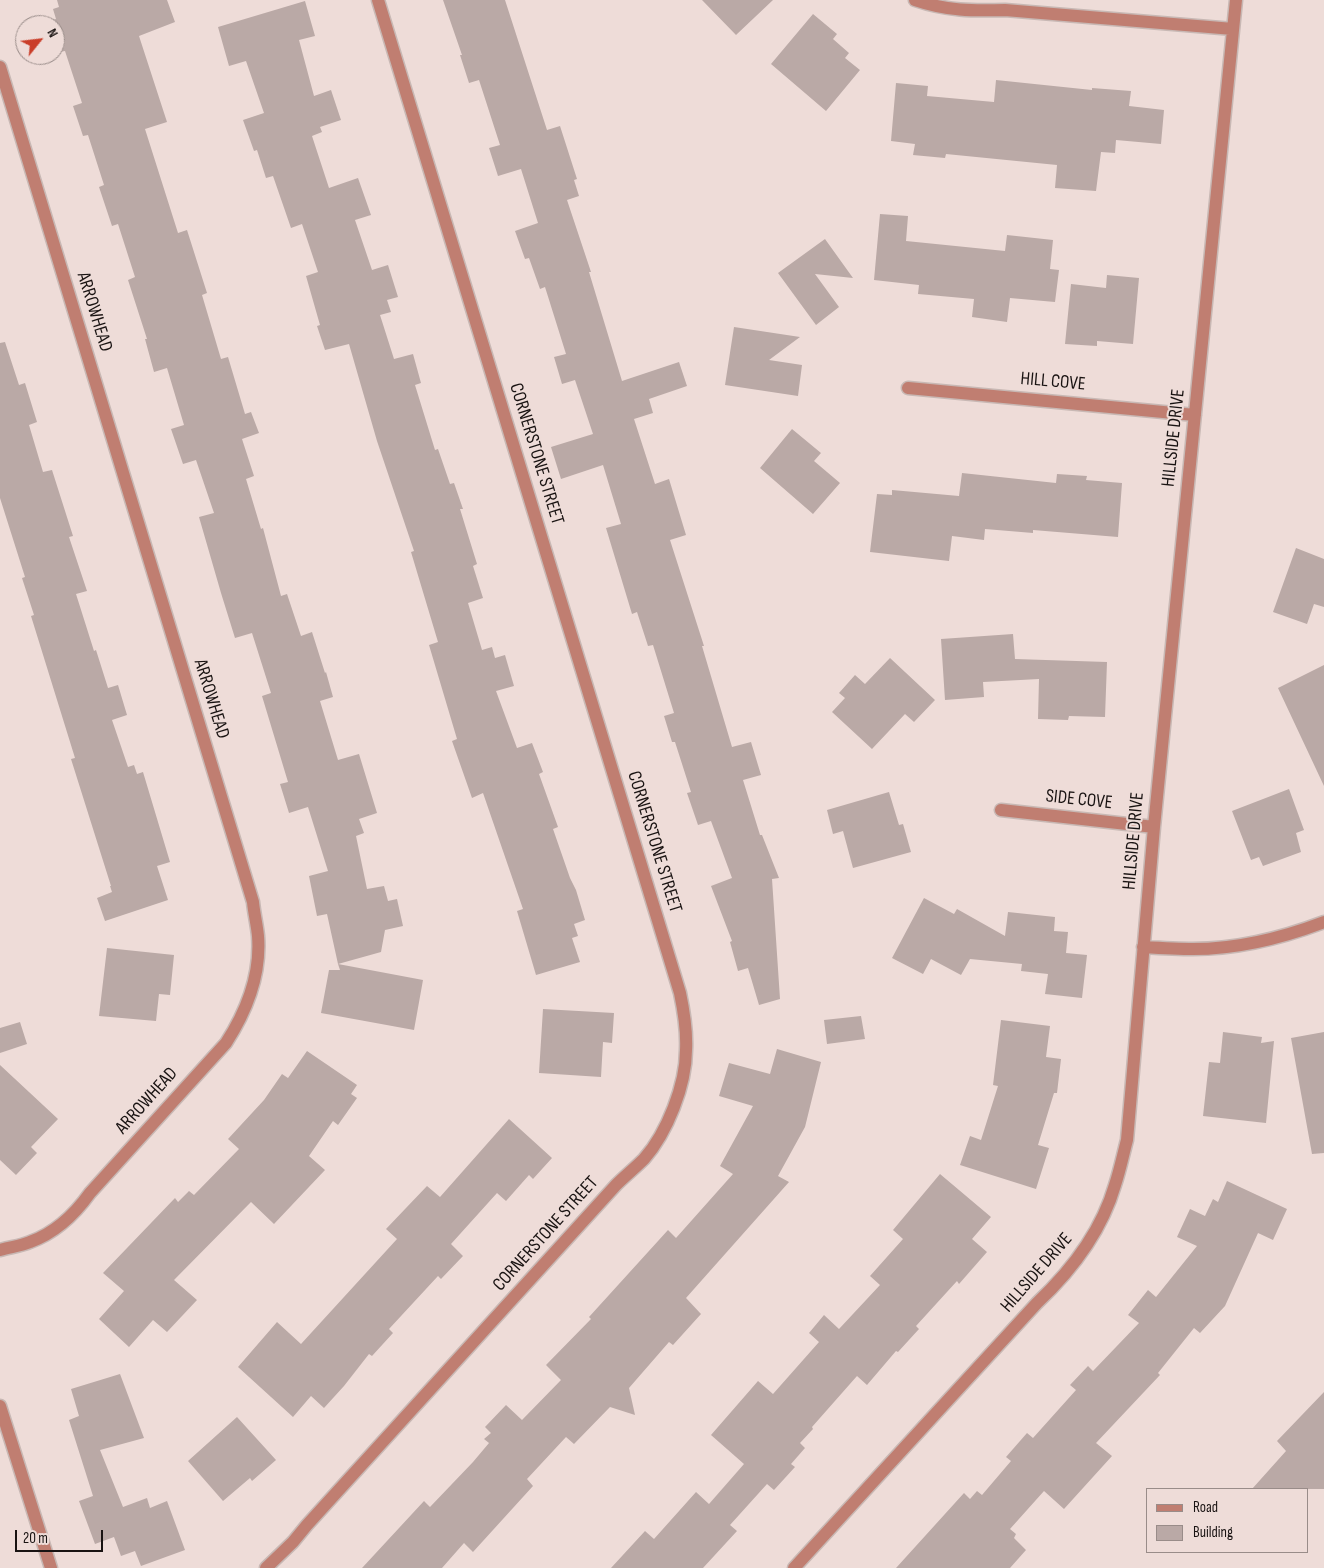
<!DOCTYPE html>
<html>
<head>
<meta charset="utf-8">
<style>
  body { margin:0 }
  #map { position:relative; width:1324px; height:1568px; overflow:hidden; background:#eedcd8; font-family:"Sofia Sans Condensed",sans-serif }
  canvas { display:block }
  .legend { position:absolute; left:1146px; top:1488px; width:162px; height:65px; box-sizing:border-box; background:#eedcd8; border:1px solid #998c89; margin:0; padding:6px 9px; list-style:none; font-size:15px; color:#191312 }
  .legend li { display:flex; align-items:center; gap:10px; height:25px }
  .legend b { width:25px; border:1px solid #998c89 }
  .north { position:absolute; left:15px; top:15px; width:50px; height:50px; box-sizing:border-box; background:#eedcd8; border:1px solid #998c89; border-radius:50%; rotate:61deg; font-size:14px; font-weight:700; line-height:20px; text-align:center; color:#191312 }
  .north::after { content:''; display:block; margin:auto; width:18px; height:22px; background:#ca3e29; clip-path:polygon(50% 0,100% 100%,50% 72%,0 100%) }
  .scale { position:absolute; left:15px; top:1530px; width:88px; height:22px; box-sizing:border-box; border:2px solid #191312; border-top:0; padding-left:6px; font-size:15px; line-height:18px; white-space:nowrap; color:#191312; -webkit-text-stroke:4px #eedcd8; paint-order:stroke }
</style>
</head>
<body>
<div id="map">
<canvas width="1324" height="1568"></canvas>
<ul class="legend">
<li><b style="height:6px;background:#c07e71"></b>Road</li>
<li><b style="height:14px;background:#baa9a6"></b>Building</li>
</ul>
<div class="north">N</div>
<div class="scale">20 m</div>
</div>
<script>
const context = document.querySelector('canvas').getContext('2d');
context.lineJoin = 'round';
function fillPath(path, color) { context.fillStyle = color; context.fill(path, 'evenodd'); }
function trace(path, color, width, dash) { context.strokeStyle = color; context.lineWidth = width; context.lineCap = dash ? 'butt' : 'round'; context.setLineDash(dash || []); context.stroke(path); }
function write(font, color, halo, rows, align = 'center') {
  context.font = font + ' "Sofia Sans Condensed",sans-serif'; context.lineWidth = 4; context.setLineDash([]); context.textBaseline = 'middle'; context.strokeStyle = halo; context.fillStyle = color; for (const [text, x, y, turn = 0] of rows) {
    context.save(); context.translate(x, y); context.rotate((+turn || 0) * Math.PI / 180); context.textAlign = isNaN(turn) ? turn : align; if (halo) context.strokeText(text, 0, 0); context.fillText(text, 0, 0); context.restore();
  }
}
const building = new Path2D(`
  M 57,0 L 167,0 L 175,22 L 139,36 L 167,122 L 145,129 L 178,233 L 187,230 L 207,293 L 202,295 L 221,359 L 228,357 L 245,414 L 251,412 L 259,433 L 242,439 L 254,476 L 246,479 L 261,529 L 263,528 L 281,596 L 287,594 L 301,636 L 312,632 L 325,673 L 326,672 L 333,697 L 320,701 L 338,760 L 359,754 L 377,813 L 359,819 L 364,833 L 356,836 L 367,889 L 384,886 L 388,901 L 397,899 L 403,926 L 385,930 L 381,952 L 338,964 L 327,914 L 317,916 L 309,876 L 328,871 L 308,807 L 289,813 L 280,784 L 288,782 L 262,696 L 271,693 L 252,633 L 235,638 L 221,593 L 199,517 L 214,513 L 196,460 L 183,464 L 171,429 L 184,425 L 167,368 L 154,372 L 145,339 L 147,339 L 128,280 L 135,277 L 118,224 L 112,226 L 99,187 L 104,185 L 88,135 L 83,136 L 73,106 L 82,103 L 65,51 L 59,52 L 55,39 L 55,25 L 51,25 L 49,21 L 56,19 L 53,9 L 59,7 Z
  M 443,0 L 505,0 L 547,130 L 560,126 L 577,179 L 574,180 L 579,196 L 567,200 L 591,272 L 589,272 L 622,381 L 679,362 L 687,386 L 649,399 L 653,413 L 634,419 L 655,484 L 669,479 L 686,535 L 670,540 L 704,646 L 702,646 L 732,747 L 751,742 L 761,775 L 743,780 L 760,835 L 762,835 L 779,878 L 772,879 L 780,999 L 759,1005 L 748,968 L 738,971 L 730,942 L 732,941 L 711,886 L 732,878 L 711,821 L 698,825 L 687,793 L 691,792 L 675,742 L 672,742 L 664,716 L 674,713 L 653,645 L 648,646 L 637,612 L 632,614 L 606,528 L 621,524 L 603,465 L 561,479 L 551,447 L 593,434 L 575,380 L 562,384 L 554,357 L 566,354 L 545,287 L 540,289 L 529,258 L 525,259 L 515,231 L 538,223 L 521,169 L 498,176 L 489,148 L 500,145 L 479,80 L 469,83 L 460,55 L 462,55 Z
  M 702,0 L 773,0 L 736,35 Z
  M 305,1 L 315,36 L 299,40 L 314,96 L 331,90 L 341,120 L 320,127 L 322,132 L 312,136 L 329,188 L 358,178 L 371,215 L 355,220 L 372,270 L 388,265 L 398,297 L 387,300 L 391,312 L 380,315 L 394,359 L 413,354 L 421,383 L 415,385 L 435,450 L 438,449 L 450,484 L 454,483 L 463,509 L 460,509 L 477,564 L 473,566 L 483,598 L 468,603 L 482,650 L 492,647 L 495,658 L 505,655 L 514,686 L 496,691 L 517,748 L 532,743 L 543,772 L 539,774 L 558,827 L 553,829 L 570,878 L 576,890 L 585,920 L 574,924 L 578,936 L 572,938 L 580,962 L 536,975 L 517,911 L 523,909 L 483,793 L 472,798 L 452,741 L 457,739 L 429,645 L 438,642 L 411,552 L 414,551 L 377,441 L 349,344 L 325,350 L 317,326 L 320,325 L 306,276 L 318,272 L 302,224 L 291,228 L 273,176 L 266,178 L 257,150 L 254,151 L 243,120 L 264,113 L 246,61 L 229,66 L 218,27 Z
  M 813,14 L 837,34 L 833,39 L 849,53 L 845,58 L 860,70 L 826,111 L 771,64 Z
  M 996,80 L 1092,90 L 1092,88 L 1131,91 L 1129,106 L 1164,110 L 1161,144 L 1116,140 L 1115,153 L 1101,152 L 1096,191 L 1055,188 L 1057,165 L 946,154 L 945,158 L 913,155 L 915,144 L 891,141 L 896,83 L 928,86 L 927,96 L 994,102 Z
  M 880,214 L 908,216 L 906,241 L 1005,251 L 1007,235 L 1053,240 L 1050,269 L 1059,270 L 1055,302 L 1010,298 L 1007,322 L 972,317 L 974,299 L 918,294 L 919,285 L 874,280 Z
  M 825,239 L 853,278 L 815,274 L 839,307 L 816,325 L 778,273 Z
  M 1107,275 L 1139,278 L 1133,344 L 1097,341 L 1097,346 L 1065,344 L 1071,284 L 1106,288 Z
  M 734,327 L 800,337 L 769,360 L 802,365 L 798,396 L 725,385 Z
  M 5,342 L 19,385 L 25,383 L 37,422 L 29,425 L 43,472 L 52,470 L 73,536 L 69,537 L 87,591 L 76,594 L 94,651 L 96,650 L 108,688 L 118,685 L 127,715 L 112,720 L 128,767 L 134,765 L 137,774 L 143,772 L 170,862 L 157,866 L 168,900 L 105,921 L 97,898 L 112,892 L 110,886 L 111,886 L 71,759 L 75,758 L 31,616 L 34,615 L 22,578 L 25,577 L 0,498 L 0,343 Z
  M 792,429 L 821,453 L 814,461 L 840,483 L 813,514 L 760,468 Z
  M 962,473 L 1056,483 L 1057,474 L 1087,476 L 1086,480 L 1122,483 L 1118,537 L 1033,530 L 1033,533 L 985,529 L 984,540 L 952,536 L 949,561 L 870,552 L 877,494 L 892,495 L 892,490 L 959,496 Z
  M 1296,548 L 1324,559 L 1324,607 L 1314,604 L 1307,624 L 1273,612 Z
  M 1013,634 L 1015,659 L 1107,662 L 1105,717 L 1069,716 L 1068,720 L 1038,719 L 1039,679 L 983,682 L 984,697 L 945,700 L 941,639 Z
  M 890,658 L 935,700 L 914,722 L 905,714 L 872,749 L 832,712 L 845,698 L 839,693 L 855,675 L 865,684 Z
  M 1324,665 L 1324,786 L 1278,688 Z
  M 1289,789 L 1304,830 L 1296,833 L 1301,852 L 1263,866 L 1259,857 L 1251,860 L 1232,811 Z
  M 889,792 L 899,825 L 903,824 L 911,852 L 853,868 L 843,831 L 833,834 L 827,810 Z
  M 924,898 L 954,914 L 957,909 L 1005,936 L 1008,912 L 1055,917 L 1054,931 L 1068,932 L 1066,953 L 1087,955 L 1082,998 L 1045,994 L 1048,974 L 1021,971 L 1022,964 L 970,959 L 961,975 L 931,959 L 923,974 L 892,958 Z
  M 107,948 L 174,955 L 170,995 L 159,994 L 156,1021 L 99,1016 Z
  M 338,964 L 423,980 L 414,1030 L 321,1013 L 329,970 L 340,970 Z
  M 543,1009 L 614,1013 L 612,1043 L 603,1042 L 601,1077 L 539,1073 Z
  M 861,1016 L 865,1039 L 827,1044 L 824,1020 Z
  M 1001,1020 L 1050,1026 L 1046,1057 L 1061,1059 L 1057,1093 L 1054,1093 L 1038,1145 L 1049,1148 L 1036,1189 L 960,1165 L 970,1136 L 981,1140 L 998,1086 L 993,1085 Z
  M 20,1022 L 27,1044 L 0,1053 L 0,1028 Z
  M 1223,1032 L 1262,1037 L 1261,1043 L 1274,1041 L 1266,1123 L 1203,1116 L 1209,1062 L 1220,1063 Z
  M 1324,1032 L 1324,1153 L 1312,1154 L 1291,1038 Z
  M 777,1049 L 821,1062 L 805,1127 L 778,1176 L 789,1182 L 686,1298 L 701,1314 L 673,1345 L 669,1342 L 629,1388 L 635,1415 L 610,1407 L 574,1444 L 566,1437 L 527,1479 L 533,1486 L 473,1552 L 464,1543 L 442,1568 L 362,1568 L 424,1501 L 430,1507 L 473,1462 L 489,1443 L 484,1439 L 491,1433 L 485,1427 L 506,1405 L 522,1420 L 561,1380 L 546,1365 L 591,1319 L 589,1317 L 668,1230 L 676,1238 L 733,1174 L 720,1166 L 753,1106 L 719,1096 L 729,1063 L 770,1074 Z
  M 307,1051 L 357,1085 L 351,1094 L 357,1098 L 338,1125 L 333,1121 L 309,1156 L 325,1170 L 274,1224 L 251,1202 L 174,1280 L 197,1300 L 167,1332 L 153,1320 L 129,1347 L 99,1319 L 124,1291 L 103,1273 L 175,1198 L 178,1202 L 189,1191 L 194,1195 L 239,1149 L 228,1139 L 264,1100 L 282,1074 L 288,1078 Z
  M 0,1065 L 58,1119 L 31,1147 L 37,1153 L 16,1175 L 0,1160 Z
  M 509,1119 L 552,1158 L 533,1179 L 529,1175 L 506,1201 L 497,1193 L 451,1244 L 463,1256 L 441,1279 L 438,1276 L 389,1329 L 393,1333 L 372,1356 L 369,1354 L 344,1386 L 324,1408 L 311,1396 L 293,1417 L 238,1367 L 277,1322 L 301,1344 L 397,1239 L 386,1229 L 406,1208 L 427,1186 L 440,1197 Z
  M 940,1174 L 991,1217 L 972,1239 L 987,1252 L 959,1284 L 957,1281 L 916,1326 L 919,1329 L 898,1352 L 896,1351 L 867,1385 L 857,1376 L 812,1427 L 813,1429 L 800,1443 L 805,1448 L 791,1464 L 795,1467 L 774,1490 L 767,1484 L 730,1525 L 737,1531 L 703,1568 L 611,1568 L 645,1531 L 654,1539 L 696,1492 L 709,1504 L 744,1464 L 711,1435 L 758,1381 L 773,1394 L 819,1342 L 809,1333 L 824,1315 L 839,1329 L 880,1285 L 870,1276 L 903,1239 L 893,1230 Z
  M 1227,1181 L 1287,1209 L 1273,1240 L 1258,1233 L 1225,1306 L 1200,1333 L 1194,1328 L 1158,1373 L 1160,1375 L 1096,1443 L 1112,1456 L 1064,1509 L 1044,1491 L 1010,1529 L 1016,1534 L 1014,1538 L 1026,1550 L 1010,1568 L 896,1568 L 964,1493 L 970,1499 L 977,1491 L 982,1495 L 1011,1461 L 1006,1457 L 1027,1433 L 1033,1438 L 1076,1390 L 1070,1385 L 1088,1366 L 1093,1371 L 1139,1323 L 1128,1315 L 1148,1290 L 1156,1297 L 1197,1246 L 1177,1237 L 1190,1209 L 1205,1216 L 1213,1199 L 1218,1202 Z
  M 120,1374 L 144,1438 L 100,1450 L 123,1507 L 147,1498 L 150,1508 L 167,1501 L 185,1550 L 141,1566 L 135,1551 L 121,1556 L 114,1537 L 95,1544 L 79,1501 L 93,1496 L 69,1420 L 79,1416 L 71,1389 Z
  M 1324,1392 L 1324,1489 L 1252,1489 L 1286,1451 L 1277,1441 Z
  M 237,1417 L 276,1460 L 252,1481 L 250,1478 L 223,1501 L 188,1461 Z`);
const street = new Path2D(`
  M 915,0 C 947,11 973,11 1005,10 L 1233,29
  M 0,67 L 253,902 C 254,913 257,925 258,936 C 261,974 246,1012 226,1043 L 90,1193 C 75,1214 55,1233 30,1242 C 21,1246 10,1247 0,1250
  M 908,388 L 1195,415
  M 1001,810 L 1154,827
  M 1143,947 C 1160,948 1177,949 1193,949 C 1238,949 1282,938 1324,922
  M 0,1406 L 51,1568
  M 266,1568 L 293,1542 L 307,1525 L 616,1185 C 625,1176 635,1168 644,1159 C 667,1133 686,1085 686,1050 C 687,1031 684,1012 680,993 L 378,0
  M 794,1568 L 1037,1303 C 1071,1271 1102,1230 1115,1185 C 1120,1170 1123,1155 1127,1140 L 1154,827 L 1236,0`);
const streetNames = [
  ["ARROWHEAD",94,312,73],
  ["HILL COVE",1053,382,5],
  ["HILLSIDE DRIVE",1174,438,-84],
  ["CORNERSTONE STREET",536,454,73],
  ["ARROWHEAD",211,699,73],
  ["SIDE COVE",1079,800,6],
  ["HILLSIDE DRIVE",1134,841,-85],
  ["CORNERSTONE STREET",654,842,73],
  ["ARROWHEAD",147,1101,-48],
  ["CORNERSTONE STREET",546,1234,-48],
  ["HILLSIDE DRIVE",1037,1273,-49]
];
fillPath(building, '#baa9a6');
trace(street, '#c8b8b4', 15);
trace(street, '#c07e71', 12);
write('19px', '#191312', '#eedcd8', streetNames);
</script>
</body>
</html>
